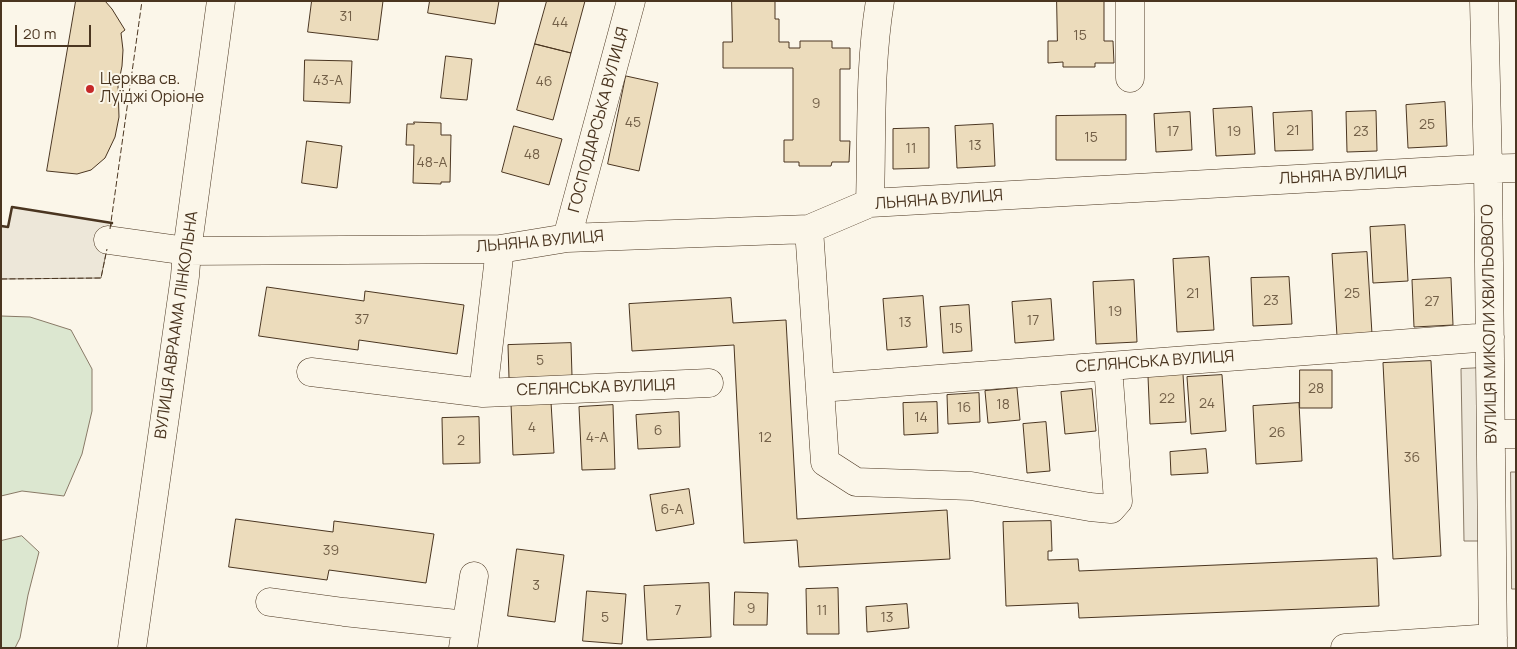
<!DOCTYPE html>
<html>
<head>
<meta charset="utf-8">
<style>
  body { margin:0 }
  #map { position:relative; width:1517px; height:649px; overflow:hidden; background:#fbf6e9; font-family:Manrope,sans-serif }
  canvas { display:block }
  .frame { position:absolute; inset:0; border:2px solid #4a3520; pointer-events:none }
  .scale { position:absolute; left:15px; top:25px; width:76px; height:22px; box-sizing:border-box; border:2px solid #4a3520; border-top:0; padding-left:6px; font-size:15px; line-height:18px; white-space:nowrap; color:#4a3520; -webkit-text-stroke:4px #fbf6e9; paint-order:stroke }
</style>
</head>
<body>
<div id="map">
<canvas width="1517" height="649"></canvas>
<div class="frame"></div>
<div class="scale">20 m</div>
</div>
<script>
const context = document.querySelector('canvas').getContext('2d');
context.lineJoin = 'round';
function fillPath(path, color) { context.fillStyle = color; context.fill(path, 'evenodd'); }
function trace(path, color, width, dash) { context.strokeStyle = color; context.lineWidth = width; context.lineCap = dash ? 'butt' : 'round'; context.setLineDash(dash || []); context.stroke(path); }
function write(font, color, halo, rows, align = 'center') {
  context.font = font + ' Manrope,sans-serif'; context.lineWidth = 4; context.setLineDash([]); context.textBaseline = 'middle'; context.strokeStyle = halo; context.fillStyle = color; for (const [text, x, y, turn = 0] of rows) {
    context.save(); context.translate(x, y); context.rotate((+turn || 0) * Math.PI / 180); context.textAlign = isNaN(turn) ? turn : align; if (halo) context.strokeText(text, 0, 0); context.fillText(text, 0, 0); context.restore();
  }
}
const green = new Path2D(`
  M 1,316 L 30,317 L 71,330 L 92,369 L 92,411 L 82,454 L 64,496 L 22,491 L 1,496 Z
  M 22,536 L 39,552 L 28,595 L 20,638 L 15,648 L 1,648 L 1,541 Z`);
const parking = new Path2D(`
  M 12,207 L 112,223 L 101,278 L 1,279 L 1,226 L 8,227 Z
  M 1481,368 L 1484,541 L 1464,541 L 1461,369 Z
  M 1511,472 L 1516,472 L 1516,589 L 1512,589 Z`);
const building = new Path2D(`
  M 76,1 L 105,1 L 112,9 L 125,30 L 121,33 L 123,50 L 122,66 L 118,86 L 119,117 L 115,137 L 105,158 L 91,170 L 77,174 L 47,171 Z
  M 312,1 L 383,1 L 378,40 L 308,32 Z
  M 430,1 L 499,1 L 495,24 L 428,13 Z
  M 547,1 L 585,1 L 571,53 L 535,44 Z
  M 732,1 L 775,1 L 775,19 L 779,19 L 779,42 L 789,42 L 789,48 L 800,48 L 800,41 L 832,41 L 832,48 L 850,48 L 850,69 L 840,69 L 840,141 L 850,141 L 849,162 L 832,162 L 831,166 L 799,166 L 799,162 L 784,162 L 784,140 L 793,140 L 793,68 L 723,68 L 723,42 L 732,42 Z
  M 1057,1 L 1104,1 L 1104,41 L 1113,41 L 1114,63 L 1095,63 L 1095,67 L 1063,67 L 1063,62 L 1048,63 L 1048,41 L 1057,41 Z
  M 535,44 L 571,53 L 553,120 L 517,110 Z
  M 446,56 L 472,59 L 467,100 L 441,98 Z
  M 305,60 L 352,61 L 350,103 L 304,101 Z
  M 626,76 L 658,83 L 639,171 L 608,164 Z
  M 1445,102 L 1447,146 L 1408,148 L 1406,105 Z
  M 1252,107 L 1255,154 L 1216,156 L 1213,109 Z
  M 1312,111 L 1313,150 L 1275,151 L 1273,113 Z
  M 1376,111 L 1377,151 L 1347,152 L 1346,112 Z
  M 1190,112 L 1192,150 L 1156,152 L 1154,114 Z
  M 1126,115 L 1126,160 L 1056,160 L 1056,116 Z
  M 414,122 L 441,123 L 441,135 L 451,135 L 450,182 L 441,182 L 441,184 L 413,183 L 414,145 L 406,145 L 407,124 L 414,124 Z
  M 993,124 L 995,166 L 957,168 L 955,126 Z
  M 514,126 L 562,139 L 549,185 L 502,172 Z
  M 929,128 L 929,168 L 893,169 L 893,129 Z
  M 307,141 L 342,146 L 337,188 L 302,183 Z
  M 1405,225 L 1408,281 L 1373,283 L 1370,227 Z
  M 1367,252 L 1372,334 L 1337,336 L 1332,254 Z
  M 1209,257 L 1214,330 L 1177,332 L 1173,259 Z
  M 1289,277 L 1292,324 L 1253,326 L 1251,278 Z
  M 1451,278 L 1453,325 L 1414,327 L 1412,280 Z
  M 1134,280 L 1137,342 L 1096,344 L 1093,282 Z
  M 267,287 L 364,301 L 365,291 L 464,305 L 457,354 L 359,340 L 358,350 L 259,336 Z
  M 923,296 L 927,347 L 887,350 L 883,299 Z
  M 731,298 L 733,323 L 786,320 L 797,519 L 947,510 L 950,559 L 799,567 L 797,540 L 744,543 L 734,345 L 632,351 L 629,304 Z
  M 1051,299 L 1054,340 L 1015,343 L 1012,302 Z
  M 969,305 L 972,351 L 943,353 L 940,307 Z
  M 571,343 L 572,376 L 509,378 L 508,345 Z
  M 1431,361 L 1441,556 L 1393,559 L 1383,363 Z
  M 1300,370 L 1332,370 L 1332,408 L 1300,408 Z
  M 1183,374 L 1186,422 L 1150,424 L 1148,376 Z
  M 1222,375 L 1226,431 L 1191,434 L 1187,377 Z
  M 1017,388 L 1020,420 L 988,423 L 985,391 Z
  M 1092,389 L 1096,431 L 1065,434 L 1061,392 Z
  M 979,393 L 980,422 L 948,424 L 947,395 Z
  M 551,402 L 554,453 L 513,455 L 511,404 Z
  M 937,402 L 938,433 L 904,435 L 903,403 Z
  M 1299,403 L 1302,461 L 1256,464 L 1253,406 Z
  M 613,405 L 615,469 L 582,470 L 579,407 Z
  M 679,412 L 680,447 L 638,449 L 636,415 Z
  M 479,417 L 480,463 L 443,464 L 442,418 Z
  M 1046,422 L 1050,471 L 1027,473 L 1023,424 Z
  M 1206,449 L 1208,473 L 1171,475 L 1170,452 Z
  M 689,489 L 694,524 L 656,531 L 650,495 Z
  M 236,519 L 333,532 L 334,521 L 434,534 L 426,583 L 329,570 L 327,580 L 229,567 Z
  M 1051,521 L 1052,551 L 1048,551 L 1048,560 L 1078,559 L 1079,571 L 1377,558 L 1379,606 L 1079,618 L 1078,603 L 1006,606 L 1003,522 Z
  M 517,549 L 564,555 L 555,622 L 508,616 Z
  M 709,583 L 711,637 L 647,640 L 644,586 Z
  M 838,588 L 839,634 L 807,634 L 806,589 Z
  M 587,591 L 626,594 L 622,644 L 583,641 Z
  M 735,592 L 768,593 L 767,625 L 734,625 Z
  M 907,604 L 909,628 L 867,632 L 866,607 Z`);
const minor = new Path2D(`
  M 1484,1 L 1488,168 L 1493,648
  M 1130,78 L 1130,1
  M 870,203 C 872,136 869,68 880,1
  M 809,229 L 825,462 L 856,482 L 971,486 L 1090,507 L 1111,509 L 1118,501 L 1108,366
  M 567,238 L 631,1
  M 108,240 L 187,251 L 500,249 L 567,238 L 809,229 L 870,203 L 1475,169 L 1516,168
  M 311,372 L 483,393 L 709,383
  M 820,388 L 1490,337
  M 483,393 L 500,249
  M 1491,434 L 1516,434
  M 270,602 L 344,612 L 466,625
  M 132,648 L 185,276 L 187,251 L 221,1
  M 463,648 L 474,576
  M 1345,648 L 1493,638`);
const fence = new Path2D(`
  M 110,229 L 142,1
  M 1,279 L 101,278 L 107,249`);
const wall = new Path2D(`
  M 1,226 L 8,227 L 12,207 L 112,223`);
const markers = [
  [90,89,5,"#c62828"]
];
const numberNames = [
  ["31",346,17],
  ["44",560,23],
  ["15",1080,36],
  ["43-А",328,81],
  ["46",544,82],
  ["9",816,104],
  ["45",633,123],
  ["25",1427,125],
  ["21",1293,131],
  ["17",1173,132],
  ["19",1234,132],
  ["23",1361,132],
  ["15",1091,138],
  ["13",975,146],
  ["11",911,149],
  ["48",532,155],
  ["48-А",432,163],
  ["21",1193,294],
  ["25",1352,294],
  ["23",1271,301],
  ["27",1432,302],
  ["19",1115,312],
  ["37",362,320],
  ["17",1033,321],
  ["13",905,323],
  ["15",956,329],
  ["5",540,361],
  ["28",1316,389],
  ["22",1167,399],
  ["24",1207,404],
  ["18",1003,405],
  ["16",964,408],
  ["14",921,418],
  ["4",532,428],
  ["6",658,431],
  ["26",1277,433],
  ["4-А",597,438],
  ["12",765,438],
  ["2",461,441],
  ["36",1412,458],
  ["6-А",672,510],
  ["39",331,551],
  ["3",536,586],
  ["9",751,609],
  ["7",678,611],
  ["11",822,611],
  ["5",605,618],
  ["13",887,618]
];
const poiNames = [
  ["Церква св.",100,80],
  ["Луїджі Оріоне",100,98]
];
const streetNames = [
  ["ГОСПОДАРСЬКА ВУЛИЦЯ",599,120,-75],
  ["ЛЬНЯНА ВУЛИЦЯ",1343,176,-3],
  ["ЛЬНЯНА ВУЛИЦЯ",939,200,-4],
  ["ЛЬНЯНА ВУЛИЦЯ",540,242,-5],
  ["ВУЛИЦЯ МИКОЛИ ХВИЛЬОВОГО",1490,324,-91],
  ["ВУЛИЦЯ АВРААМА ЛІНКОЛЬНА",177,325,-82],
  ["СЕЛЯНСЬКА ВУЛИЦЯ",1155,362,-4],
  ["СЕЛЯНСЬКА ВУЛИЦЯ",596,388,-2]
];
fillPath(green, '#dce7d0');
trace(green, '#887966', 1);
fillPath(parking, '#ede7d9');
trace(parking, '#887966', 1);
fillPath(building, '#ecdcbc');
trace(building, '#4a3520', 1);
trace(minor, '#4a3520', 29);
trace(minor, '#fbf6e9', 28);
trace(fence, '#4a3520', 1, [6, 2.5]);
trace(wall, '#4a3520', 2.5);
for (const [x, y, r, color] of markers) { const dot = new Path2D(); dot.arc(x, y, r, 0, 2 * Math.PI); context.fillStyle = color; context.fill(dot); trace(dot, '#fbf6e9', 2); }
write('14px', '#725f47', null, numberNames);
write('16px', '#4a3520', '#fbf6e9', poiNames, 'left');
write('16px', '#4a3520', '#fbf6e9', streetNames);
</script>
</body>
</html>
